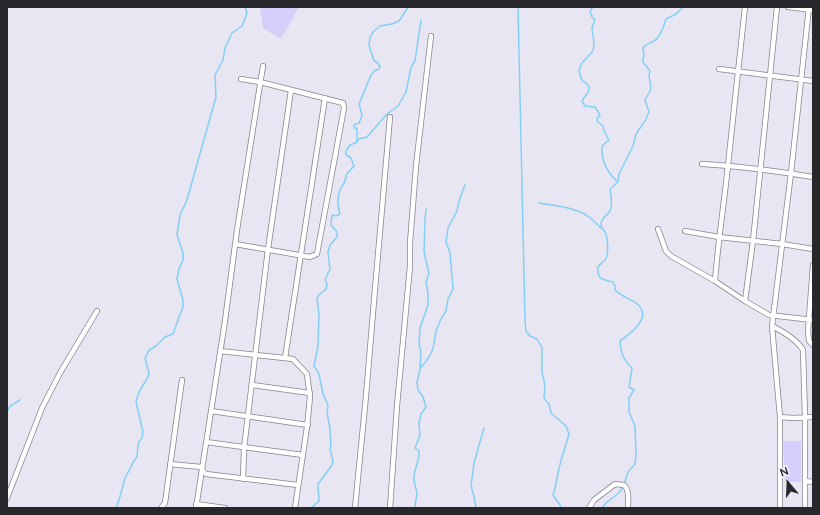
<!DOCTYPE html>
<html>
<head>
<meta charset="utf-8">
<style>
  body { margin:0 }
  #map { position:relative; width:820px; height:515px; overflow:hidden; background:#e8e6f2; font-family:Mulish,sans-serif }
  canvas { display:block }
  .frame { position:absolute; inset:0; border:8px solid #28272b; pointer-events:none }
  .north { position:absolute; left:768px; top:463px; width:40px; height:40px; -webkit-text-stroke:3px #f5f3ff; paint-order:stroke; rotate:341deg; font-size:11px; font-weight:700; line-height:16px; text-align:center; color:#28272b }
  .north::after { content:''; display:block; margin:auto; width:14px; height:18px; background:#28272b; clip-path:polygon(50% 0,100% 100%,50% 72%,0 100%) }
</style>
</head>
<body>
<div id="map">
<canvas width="820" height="515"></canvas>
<div class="frame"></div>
<div class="north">N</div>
</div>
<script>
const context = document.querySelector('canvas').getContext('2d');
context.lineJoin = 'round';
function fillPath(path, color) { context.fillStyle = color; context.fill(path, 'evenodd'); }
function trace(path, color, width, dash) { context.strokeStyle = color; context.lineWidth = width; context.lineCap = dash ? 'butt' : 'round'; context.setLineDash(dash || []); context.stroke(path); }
const green = new Path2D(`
  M 260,7 L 299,7 L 281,39 L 263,28 Z
  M 783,441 L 801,441 L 801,482 L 785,482 Z`);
const stream = new Path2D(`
  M 518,7 L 525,320 L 526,331 L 530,336 L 537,339 L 542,348 L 542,373 L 545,385 L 544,397 L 546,401 L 549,404 L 551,413 L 566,426 L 569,434 L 560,464 L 555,488 L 553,495 L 560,505 L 561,508
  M 593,7 L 590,11 L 592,17 L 595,20 L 592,28 L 594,43 L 593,51 L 582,63 L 579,70 C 580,73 580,77 582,80 C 585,83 590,84 589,90 C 588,94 584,97 582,101 L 585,106 L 595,107 L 600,115 L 597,119 L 597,121 L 603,126 L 604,131 L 609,140 L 602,146 C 601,160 607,172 617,181
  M 357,141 L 357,128 L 354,128 L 354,125 L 359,123 L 362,115 L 359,104 L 371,75 L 374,71 L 379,69 L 380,66 L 378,63 L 374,61 L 369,45 L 370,37 L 374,31 L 380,26 L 392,24 L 399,21 L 408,7
  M 539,203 C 555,206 576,207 589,217 C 593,220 597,224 601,228
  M 420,369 L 429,357 L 433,349 L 436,331 L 441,319 L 446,311 L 448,299 L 453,289 L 450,253 L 446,242 L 448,228 L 457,211 L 459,201 L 465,185
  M 7,412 L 10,406 L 20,400
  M 116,508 L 119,500 L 125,478 L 131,467 L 133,462 L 137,457 L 138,445 L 139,442 L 142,438 L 143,432 L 136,402 L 139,392 L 148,377 L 149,373 L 145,358 L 149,350 L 156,346 L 165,337 L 173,334 L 179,317 L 183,307 L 183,300 L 177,279 L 179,269 L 183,260 L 183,253 L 177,235 L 180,215 L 187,200 L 190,189 L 216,97 L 215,75 L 223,60 L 225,48 L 232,33 L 242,26 L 247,13 L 245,7
  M 311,508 L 319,501 L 318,487 L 318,484 L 332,465 L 333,461 L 330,449 L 331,445 L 330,429 L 327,413 L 328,405 L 323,394 L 319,374 L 314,366 L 318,346 L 319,314 L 317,298 L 319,295 L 326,289 L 327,284 L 325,280 L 330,269 L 328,252 L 330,245 L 337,237 L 337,232 L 331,225 L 332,215 L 336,216 L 340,214 C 338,207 337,197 340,190 C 343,184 346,183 346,175 L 354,166 L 351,158 L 346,155 L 346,151 L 350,145 L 357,142 L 359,139 L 367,137 L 387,114 L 398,106 L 406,92 L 411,67 L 415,61 L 421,20
  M 415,508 C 415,504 416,499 417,495 C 417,489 413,482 414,476 C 415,467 420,459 419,451 L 415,448 L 420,435 L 419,423 L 421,414 L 426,407 L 423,397 L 418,390 L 417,382 L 420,369 L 421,352 L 419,344 L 420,328 L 428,305 L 428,294 L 426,282 L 429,274 L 424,252 L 425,220 L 426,209
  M 476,508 L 474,496 L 471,486 L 474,463 L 484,428
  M 602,508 L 607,502 L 619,493 L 624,485 L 628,472 L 635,464 L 636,454 L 635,426 L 629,412 L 629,398 L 634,390 L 629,387 L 632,368 C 623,359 621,354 620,341 C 631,333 654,317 636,303 C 633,300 628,299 625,297 C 621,295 618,293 615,290 L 615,286 L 613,282 C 603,279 597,281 598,267 C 600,264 603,262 605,260 C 609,255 608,238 605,232 C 603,229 601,228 601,224 C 601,218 607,216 610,211 C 613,205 611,196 610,189 L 618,182 L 619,174 L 633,146 L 636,134 L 645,121 L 649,112 L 645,100 L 651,89 L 649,75 L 650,71 L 643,62 L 643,58 L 644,55 L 643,48 C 648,42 649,44 654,41 C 661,37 664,26 666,19 L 676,14 L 683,7`);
const minor = new Path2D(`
  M 788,7 L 813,10
  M 719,69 L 813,81
  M 702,164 C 739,166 776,171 813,177
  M 658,229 L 666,251 L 671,256 L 715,281 L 745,301 L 769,315 L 813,320
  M 685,231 L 719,237 L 782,244 L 813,249
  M 235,244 L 310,257 L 317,254 L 344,108 L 343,103 L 260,82 L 241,79
  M 813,265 L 808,331 L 809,341 L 813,345
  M 715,281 C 718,242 724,204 728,165 C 734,113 739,60 745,7
  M 745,301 L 753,241 L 777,7
  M 772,326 C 782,331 797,340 803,350 L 805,417 L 805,508
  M 220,351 L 293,359 L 307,374 L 310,397 L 307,427 L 295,508
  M 285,358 L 325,98
  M 252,385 L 310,393
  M 211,411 L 308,425
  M 780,417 L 793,418 L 813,417
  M 206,442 L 303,455
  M 170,464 L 201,467 L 202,470 L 206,474 L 298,485
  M 243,479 L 244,448 L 268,249 L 291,90
  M 805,481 L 813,482
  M 7,498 L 42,408 L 60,373 L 97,311
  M 196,504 L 225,508
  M 161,508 L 165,503 L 182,380
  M 196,508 L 225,321 L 237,230 L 263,66
  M 355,508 L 366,396 L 375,289 L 390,117
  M 390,508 L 397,406 L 410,266 L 410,243 L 416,166 L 431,36
  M 589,508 L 594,500 L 615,484 L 624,485 C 630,491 628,500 628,508
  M 780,508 L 780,417 L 772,326 L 791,173 L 809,7`);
fillPath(green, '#d6cefb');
trace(stream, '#83cff5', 1.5);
trace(minor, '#86848e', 6);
trace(minor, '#fff', 4.5);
</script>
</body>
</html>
